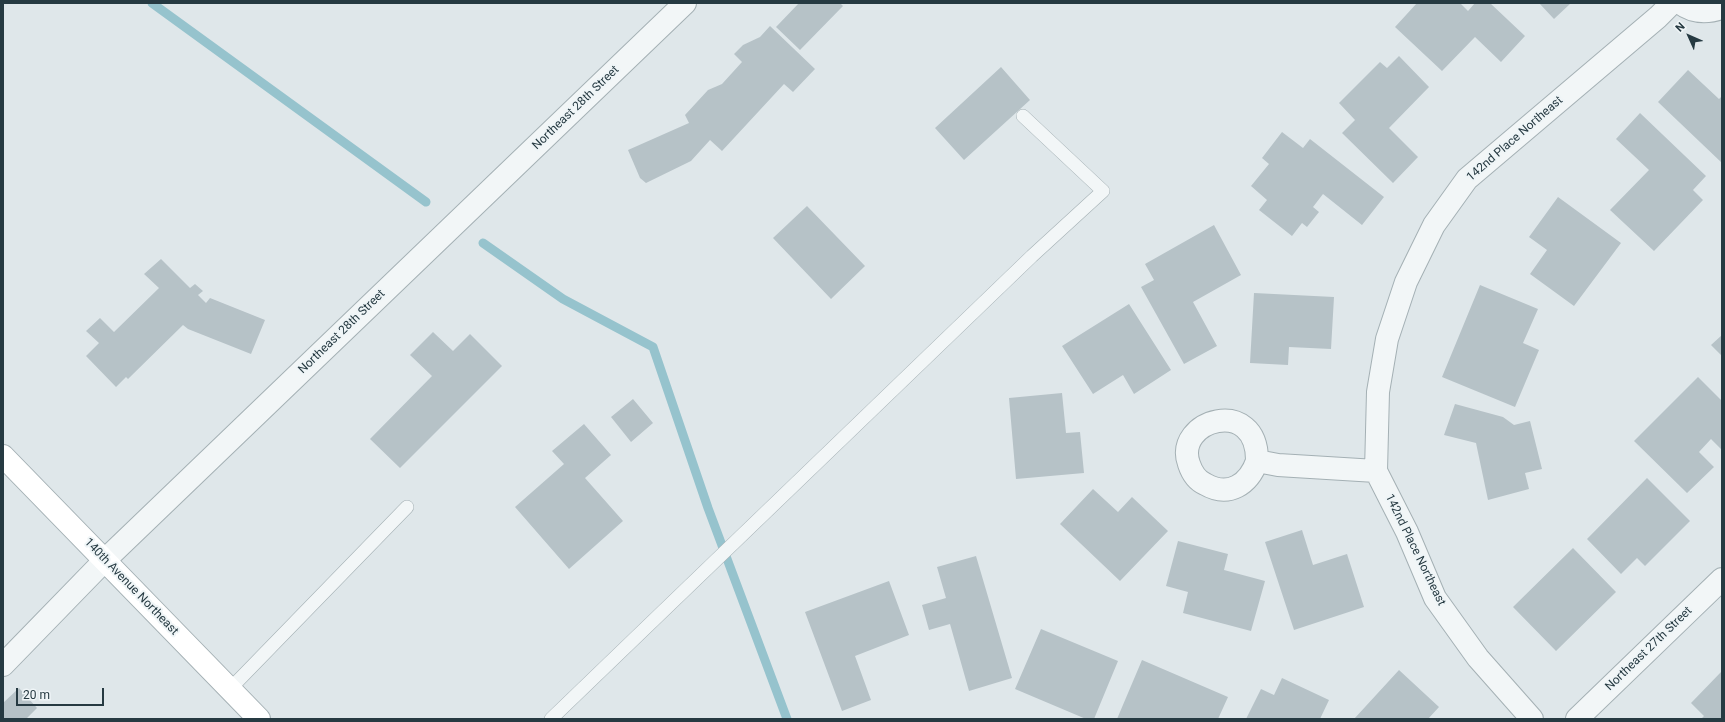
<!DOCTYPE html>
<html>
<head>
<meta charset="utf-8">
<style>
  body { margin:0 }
  #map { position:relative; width:1725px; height:722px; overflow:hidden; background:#dfe7ea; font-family:Roboto,sans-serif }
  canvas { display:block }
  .frame { position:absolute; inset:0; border:4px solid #263a42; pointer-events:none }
  .north { position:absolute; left:1669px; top:16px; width:40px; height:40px; -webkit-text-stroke:3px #eff5f7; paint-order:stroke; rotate:315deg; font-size:11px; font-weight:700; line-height:16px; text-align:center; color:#263a42 }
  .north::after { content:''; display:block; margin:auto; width:14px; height:18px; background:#263a42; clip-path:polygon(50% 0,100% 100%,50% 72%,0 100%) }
  .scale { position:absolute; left:16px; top:688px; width:88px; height:18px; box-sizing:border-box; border:2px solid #263a42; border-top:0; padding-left:5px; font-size:12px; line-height:14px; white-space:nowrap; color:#263a42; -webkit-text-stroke:3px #eff5f7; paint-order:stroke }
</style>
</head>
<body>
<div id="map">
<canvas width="1725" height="722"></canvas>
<div class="frame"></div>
<div class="north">N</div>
<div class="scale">20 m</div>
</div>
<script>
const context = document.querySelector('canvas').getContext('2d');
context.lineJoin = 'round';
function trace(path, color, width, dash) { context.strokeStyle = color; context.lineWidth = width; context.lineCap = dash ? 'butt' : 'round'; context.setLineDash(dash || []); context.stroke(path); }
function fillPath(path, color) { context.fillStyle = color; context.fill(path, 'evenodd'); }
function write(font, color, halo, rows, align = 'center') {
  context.font = font + ' Roboto,sans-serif'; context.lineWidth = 4; context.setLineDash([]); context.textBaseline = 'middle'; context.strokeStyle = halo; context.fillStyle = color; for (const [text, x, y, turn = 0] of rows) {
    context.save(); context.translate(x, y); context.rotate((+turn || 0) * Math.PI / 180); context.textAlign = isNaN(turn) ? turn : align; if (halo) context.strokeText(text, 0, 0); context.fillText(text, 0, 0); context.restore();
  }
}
const stream = new Path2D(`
  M 152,3 L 426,202
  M 483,243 L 563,299 L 653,347 L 708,508 L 787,719`);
const building = new Path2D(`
  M 799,3 L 840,3 L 843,6 L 800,50 L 776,27 Z
  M 1417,3 L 1460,3 L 1468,11 L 1475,3 L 1490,3 L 1525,36 L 1501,62 L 1475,37 L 1442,71 L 1395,27 Z
  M 1539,3 L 1571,3 L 1554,19 Z
  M 770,26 L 815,69 L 793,92 L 784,84 L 722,151 L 710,140 L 691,161 L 646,183 L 640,178 L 628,150 L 689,123 L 685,115 L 708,90 L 722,84 L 742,62 L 734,54 L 743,45 L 760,37 Z
  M 1399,56 L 1429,87 L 1389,128 L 1418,157 L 1393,183 L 1342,133 L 1355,120 L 1339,103 L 1380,62 L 1387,68 Z
  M 1001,67 L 1030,100 L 964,160 L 935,128 Z
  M 1688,70 L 1719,99 L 1722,96 L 1722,163 L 1658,102 Z
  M 1640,113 L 1706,176 L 1693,190 L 1703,200 L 1654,251 L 1610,210 L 1649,170 L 1616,139 Z
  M 1282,132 L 1303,148 L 1310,139 L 1384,197 L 1362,225 L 1323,194 L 1313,207 L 1319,212 L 1307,227 L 1302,223 L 1292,236 L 1259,210 L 1267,200 L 1251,186 L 1269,164 L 1262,158 Z
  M 1558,197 L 1621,243 L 1574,306 L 1530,274 L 1547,250 L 1529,237 Z
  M 807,206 L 865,266 L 831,299 L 773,238 Z
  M 1214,225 L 1241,275 L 1193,302 L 1217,346 L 1184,364 L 1141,287 L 1154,280 L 1145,264 Z
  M 161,259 L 190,288 L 195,284 L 203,291 L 198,295 L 206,303 L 210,298 L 265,320 L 251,354 L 188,329 L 183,325 L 128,379 L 126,377 L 116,387 L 86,356 L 99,343 L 86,331 L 100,318 L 114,332 L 159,288 L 144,274 Z
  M 1480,285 L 1538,309 L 1523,343 L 1539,350 L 1515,407 L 1442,377 Z
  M 1254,293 L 1334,297 L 1331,349 L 1289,347 L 1288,365 L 1250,363 Z
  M 1129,304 L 1171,370 L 1134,394 L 1123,375 L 1093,394 L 1062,346 Z
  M 433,332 L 453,351 L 470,334 L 502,366 L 400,468 L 370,439 L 432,376 L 410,355 Z
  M 1722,335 L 1722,356 L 1711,345 Z
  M 1698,377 L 1722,401 L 1722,450 L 1711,439 L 1699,452 L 1714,467 L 1687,493 L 1634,441 Z
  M 1062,393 L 1066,433 L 1080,432 L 1084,473 L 1016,479 L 1009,398 Z
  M 633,399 L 653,423 L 631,442 L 611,417 Z
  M 1455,404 L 1503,417 L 1514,425 L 1530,421 L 1542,469 L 1525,473 L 1529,489 L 1488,500 L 1476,443 L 1444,435 Z
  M 584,424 L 611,455 L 585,478 L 623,521 L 569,569 L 515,507 L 564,464 L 552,451 Z
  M 1647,478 L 1690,521 L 1645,566 L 1637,558 L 1621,574 L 1587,539 Z
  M 1093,489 L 1118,512 L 1132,497 L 1168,531 L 1120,581 L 1060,524 Z
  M 1302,530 L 1313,565 L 1347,554 L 1364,607 L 1294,630 L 1265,542 Z
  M 1178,541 L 1228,554 L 1224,570 L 1265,581 L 1251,631 L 1183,613 L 1188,592 L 1166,586 Z
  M 1573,548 L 1616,592 L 1556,651 L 1513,607 Z
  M 976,556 L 1012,678 L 969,691 L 950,624 L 929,630 L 922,605 L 946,598 L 937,567 Z
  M 889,581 L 909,635 L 855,656 L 871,700 L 842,711 L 805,612 Z
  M 1041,629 L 1118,661 L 1094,719 L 1086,719 L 1015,689 Z
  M 1142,660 L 1228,697 L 1218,719 L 1117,719 Z
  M 1399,670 L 1439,707 L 1428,719 L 1354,719 Z
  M 1722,671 L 1722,719 L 1701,719 L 1704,716 L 1691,703 Z
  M 1282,678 L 1329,700 L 1320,719 L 1246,719 L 1261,689 L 1274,695 Z
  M 19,688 L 37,708 L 26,719 L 4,719 L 3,718 L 3,703 Z`);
const lane = new Path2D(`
  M 230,689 L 407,507
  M 551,719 L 1032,256 L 1103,191 L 1023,116`);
const street = new Path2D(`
  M 1680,3 C 1693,13 1707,13 1722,8
  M 1257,461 C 1249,484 1229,498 1205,484 C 1196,480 1192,473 1189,464 C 1173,420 1258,395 1257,461 L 1278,465 L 1376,471
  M 3,665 L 105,560 L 685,3
  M 1532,719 L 1478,658 L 1435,598 L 1407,532 L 1376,471 L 1378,392 L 1387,339 L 1406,282 L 1434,225 L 1467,179 L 1658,17 L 1672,3
  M 1577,719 L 1722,579`);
const secondary = new Path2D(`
  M 3,456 L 259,719`);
const streetNames = [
  ["Northeast 28th Street",576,108,-44],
  ["142nd Place Northeast",1515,139,-41],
  ["Northeast 28th Street",342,332,-44],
  ["142nd Place Northeast",1415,550,64],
  ["140th Avenue Northeast",131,587,46],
  ["Northeast 27th Street",1649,649,-44]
];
trace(stream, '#96c3cd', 9);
fillPath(building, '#b6c2c7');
trace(lane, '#a4b0b4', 14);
trace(street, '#a4b0b4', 24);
trace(secondary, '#a4b0b4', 24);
trace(lane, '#f2f6f7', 13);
trace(street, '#f2f6f7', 22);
trace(secondary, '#fff', 22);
write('12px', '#263a42', '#eff5f7', streetNames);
</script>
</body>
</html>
